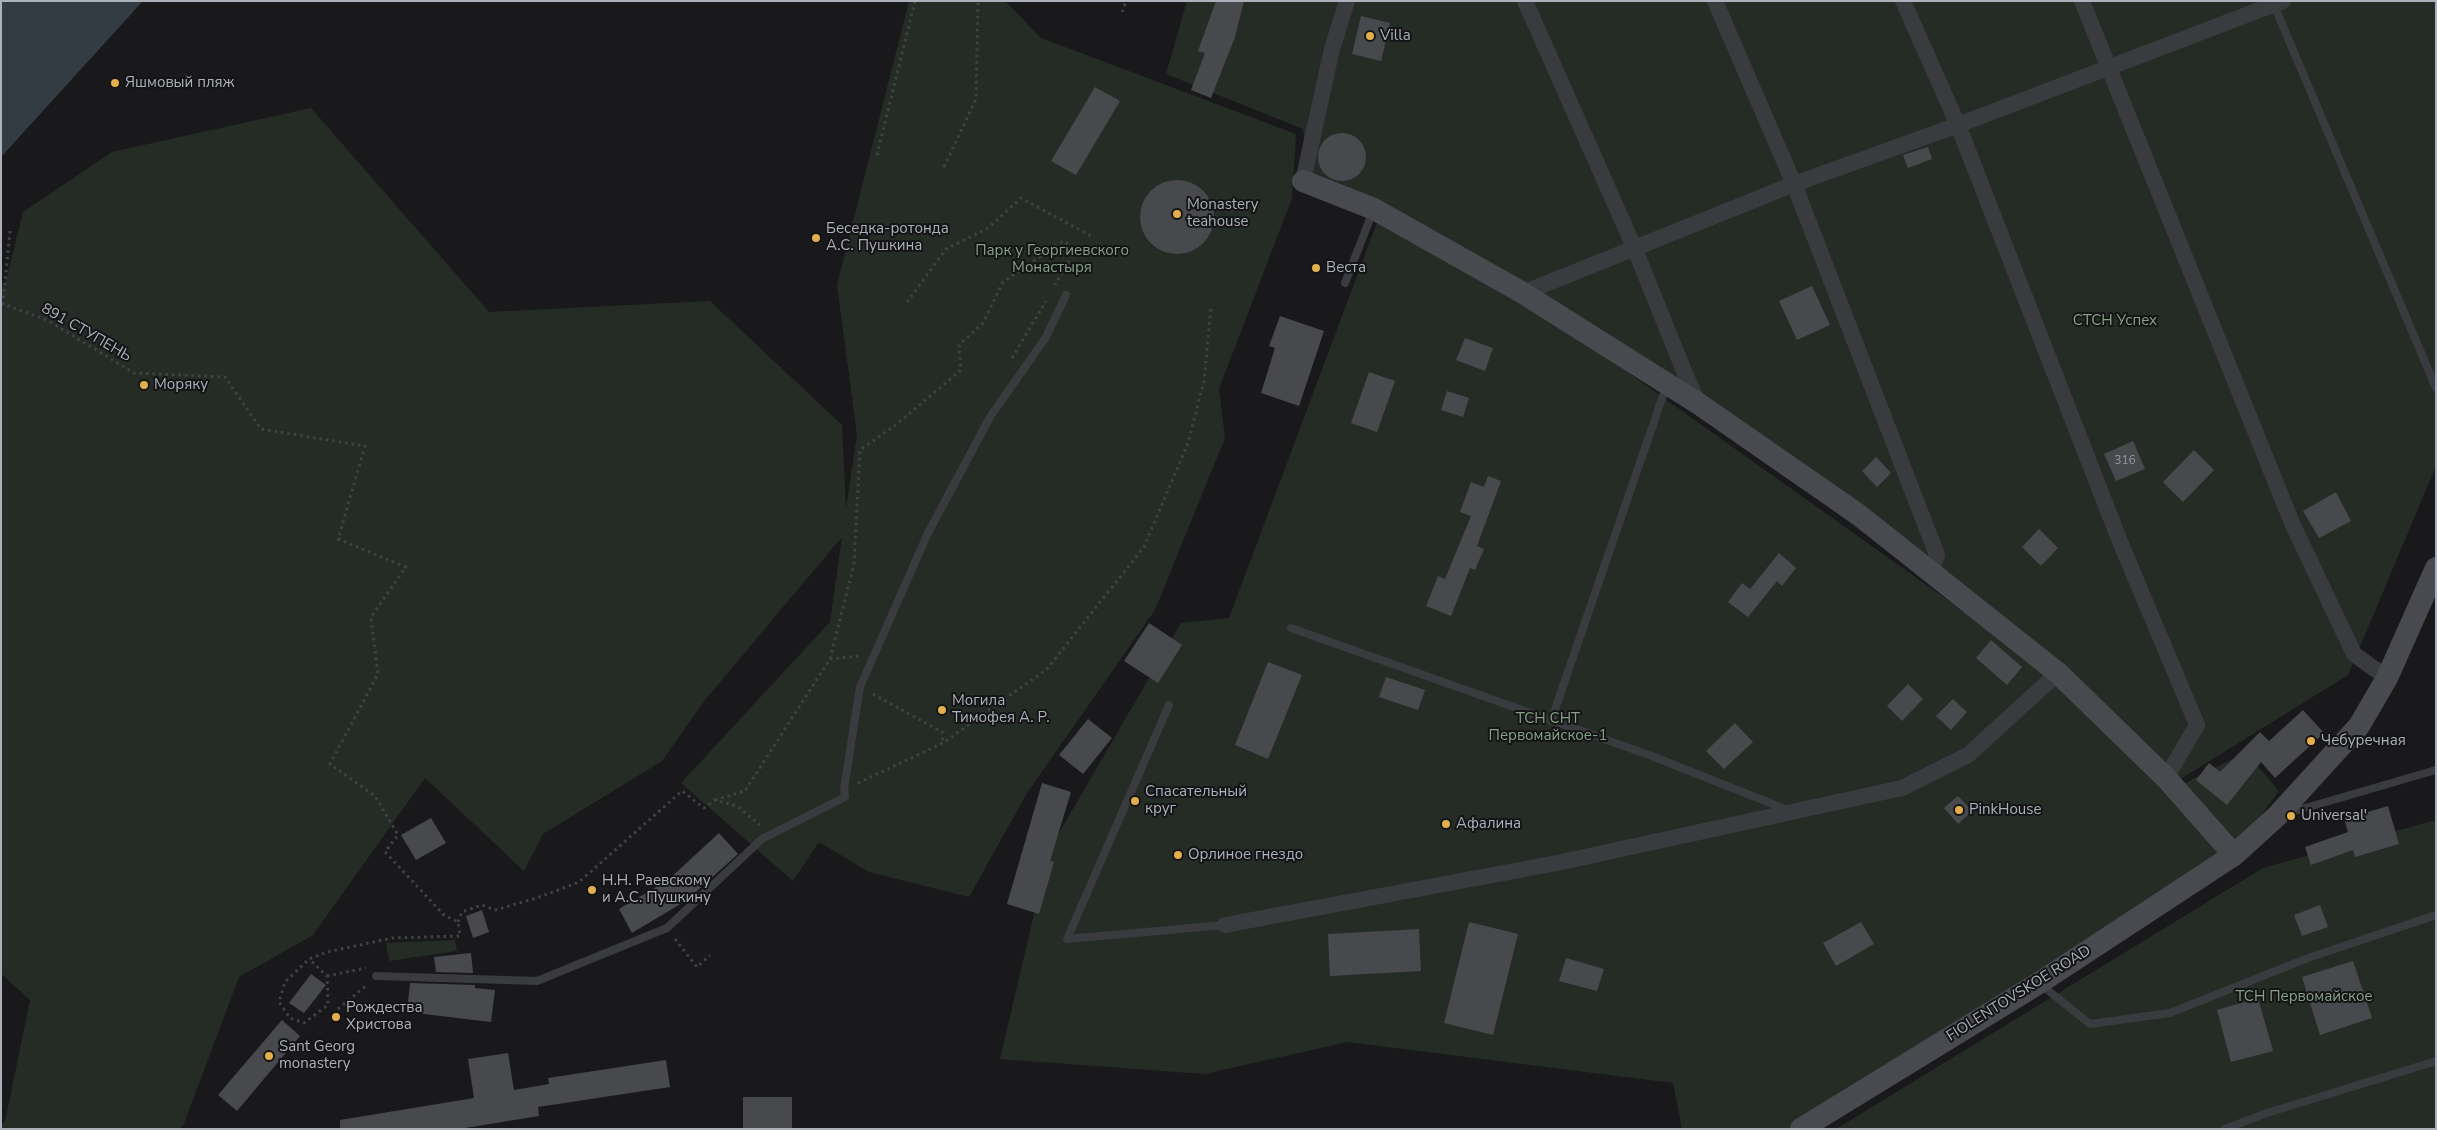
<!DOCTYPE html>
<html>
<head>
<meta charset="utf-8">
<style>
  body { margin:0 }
  #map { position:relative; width:2437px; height:1130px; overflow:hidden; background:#19191b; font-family:"Nunito Sans",sans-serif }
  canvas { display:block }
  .frame { position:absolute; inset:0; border:2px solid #acb0b9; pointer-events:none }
</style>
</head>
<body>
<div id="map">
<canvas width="2437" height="1130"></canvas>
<div class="frame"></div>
</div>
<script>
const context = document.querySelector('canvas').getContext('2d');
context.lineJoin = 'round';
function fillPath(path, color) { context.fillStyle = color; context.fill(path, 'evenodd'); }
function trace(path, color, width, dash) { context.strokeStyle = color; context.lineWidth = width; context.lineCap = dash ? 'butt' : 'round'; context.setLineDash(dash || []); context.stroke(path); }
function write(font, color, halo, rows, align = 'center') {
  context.font = font + ' "Nunito Sans",sans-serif'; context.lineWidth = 4; context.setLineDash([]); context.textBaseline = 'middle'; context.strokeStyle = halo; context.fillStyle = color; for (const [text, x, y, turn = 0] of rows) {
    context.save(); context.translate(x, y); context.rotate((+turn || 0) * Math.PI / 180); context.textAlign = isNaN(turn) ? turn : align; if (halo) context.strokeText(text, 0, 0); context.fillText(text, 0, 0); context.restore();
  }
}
const green = new Path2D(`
  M 909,1 L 1005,1 L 1041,38 L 1296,134 L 1292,198 L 1219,389 L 1225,438 L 1155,610 L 1027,793 L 969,897 L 869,872 L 819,842 L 793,881 L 681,783 L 830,622 L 842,537 L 705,700 L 662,761 L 543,834 L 524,871 L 425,778 L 313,935 L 239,977 L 183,1126 L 179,1129 L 1,1129 L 1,1124 L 5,1122 L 30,1000 L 1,974 L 1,287 L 5,285 L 23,212 L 112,152 L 311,108 L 489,312 L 710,301 L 842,425 L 846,509 L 857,435 L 837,285 Z
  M 1187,1 L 2436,1 L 2436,466 L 2348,675 L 2166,788 L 2169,791 L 2246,752 L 2279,791 L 2242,841 L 1796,1129 L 1682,1129 L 1673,1083 L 1348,1042 L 1204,1074 L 1000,1059 L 1049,850 L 1181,623 L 1229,618 L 1378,220 L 1522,297 L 2050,673 L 1733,435 L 1513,286 L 1310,177 L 1303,129 L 1166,74 Z
  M 2436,820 L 2436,1129 L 1836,1129 L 2263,868 Z
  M 455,940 L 457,951 L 389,961 L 386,943 Z`);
const water = new Path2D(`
  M 1,1 L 143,1 L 1,157 Z`);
const building = new Path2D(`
  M 1216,1 L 1244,1 L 1235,37 L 1211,98 L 1191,90 L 1205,53 L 1198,51 Z
  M 1361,16 L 1390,23 L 1381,61 L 1352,54 Z
  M 1095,87 L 1120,101 L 1076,175 L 1051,161 Z
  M1318 157a24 24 0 1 1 48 0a24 24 0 1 1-48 0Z
  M 1928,147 L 1932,159 L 1908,168 L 1903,155 Z
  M1140 217a37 37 0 1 1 74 0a37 37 0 1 1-74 0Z
  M 1812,286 L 1830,325 L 1797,340 L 1779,301 Z
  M 1280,316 L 1324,331 L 1299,406 L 1261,393 L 1275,348 L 1269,346 Z
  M 1465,338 L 1493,348 L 1485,371 L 1456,360 Z
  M 1369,372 L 1395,381 L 1377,432 L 1351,423 Z
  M 1447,391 L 1469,398 L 1463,417 L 1441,410 Z
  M 2133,441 L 2145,469 L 2116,481 L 2104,454 Z
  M 2194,450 L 2214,470 L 2183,502 L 2163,482 Z
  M 1876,457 L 1891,473 L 1877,487 L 1862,471 Z
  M 1488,476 L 1501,481 L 1477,546 L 1484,549 L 1475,570 L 1470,568 L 1451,616 L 1426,606 L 1438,576 L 1445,579 L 1471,516 L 1460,512 L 1471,482 L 1484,487 Z
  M 2336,492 L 2351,521 L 2319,538 L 2303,511 Z
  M 2039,529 L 2058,548 L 2041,566 L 2022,547 Z
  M 1779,553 L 1796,568 L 1782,586 L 1777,581 L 1748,617 L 1728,602 L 1742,583 L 1750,589 Z
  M 1149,623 L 1182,645 L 1158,683 L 1124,661 Z
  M 1991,640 L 2022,667 L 2007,685 L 1976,658 Z
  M 1268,662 L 1302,675 L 1268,759 L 1235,745 Z
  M 1386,677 L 1425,690 L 1418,710 L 1379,697 Z
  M 1908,684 L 1923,699 L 1902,721 L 1887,706 Z
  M 1953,699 L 1967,712 L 1951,730 L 1936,716 Z
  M 2303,710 L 2324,733 L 2275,778 L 2261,762 L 2227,805 L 2196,780 L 2209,763 L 2220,772 L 2260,732 L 2269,741 Z
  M 1088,719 L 1112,738 L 1083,774 L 1059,755 Z
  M 1735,723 L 1753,742 L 1724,769 L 1706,751 Z
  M 1042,783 L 1071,792 L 1050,861 L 1054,862 L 1039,914 L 1007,904 Z
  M 1958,796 L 1972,811 L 1958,824 L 1944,808 Z
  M 2388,806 L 2399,844 L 2355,857 L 2353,850 L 2311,865 L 2305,847 L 2348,832 L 2344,819 Z
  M 431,818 L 446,843 L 416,860 L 401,835 Z
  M 719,833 L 738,854 L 687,900 L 632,933 L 619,909 L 668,880 Z
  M 2320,905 L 2328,927 L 2302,936 L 2294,915 Z
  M 482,910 L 489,932 L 473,938 L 466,916 Z
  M 1469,922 L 1518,934 L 1493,1035 L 1444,1023 Z
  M 1861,922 L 1874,944 L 1836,966 L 1823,943 Z
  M 1419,929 L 1421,971 L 1330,976 L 1328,934 Z
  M 471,953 L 473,973 L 436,972 L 434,957 Z
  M 1566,958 L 1604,969 L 1597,991 L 1559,981 Z
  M 2353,961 L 2372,1018 L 2320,1035 L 2302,977 Z
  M 311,974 L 326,985 L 304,1013 L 289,1003 Z
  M 410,983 L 475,985 L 475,988 L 495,990 L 491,1022 L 407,1012 Z
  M 2258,998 L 2273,1051 L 2231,1062 L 2217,1010 Z
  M 282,1020 L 300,1036 L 237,1111 L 218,1095 Z
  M 508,1053 L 514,1090 L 549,1084 L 548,1078 L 666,1060 L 670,1087 L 538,1107 L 539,1116 L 459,1129 L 340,1129 L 340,1120 L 474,1098 L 468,1059 Z
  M 743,1097 L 792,1097 L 792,1129 L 743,1129 Z`);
const path = new Path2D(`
  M 1122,12 L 1126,1
  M 877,155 L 915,1
  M 944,167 L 976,99 L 978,1
  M 10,231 L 3,304 L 47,320 L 134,373 L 225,377 L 261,429 L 365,446 L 338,539 L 406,567 L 371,617 L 378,674 L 330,764 L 375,796 L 398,835 L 385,852 L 444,915 L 458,922 L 460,936 L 392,938 L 327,952 L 309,959 L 285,982 L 279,1002 L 290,1018 L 304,1023 L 328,1005 L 327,976 L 309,959
  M 907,302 L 946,249 L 988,228 L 1021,198 L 1093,237
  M 1012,358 L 1046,301
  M 830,659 L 859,656
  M 873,694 L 942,732 L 943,742
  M 858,783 L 943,743 L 1047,669 L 1144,547 L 1188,443 L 1204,381 L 1211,308
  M 715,800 L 745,791 L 830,659 L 854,564 L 860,450 L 897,424 L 961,370 L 959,345 L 983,323 L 1003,282 L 1063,241 L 1076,249 L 1055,285
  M 458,922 L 462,912 L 482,905 L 495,910 L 537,898 L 579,882 L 682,791 L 704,808 L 715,800 L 737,806 L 760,825
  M 675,939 L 697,967 L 710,955
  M 327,976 L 366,968
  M 338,1009 L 367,985`);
const lane = new Path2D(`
  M 2274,5 L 2436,388
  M 1345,283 L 1373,211
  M 1291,628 L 1649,755 L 1788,810
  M 1169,705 L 1067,939 L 1225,925
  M 1551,721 L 1666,387
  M 2288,813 L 2436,770
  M 376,976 L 537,981 L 667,928 L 762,839 L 845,797 L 844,789 L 860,687 L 928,533 L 990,417 L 1046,337 L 1066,295
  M 2040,984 L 2090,1024 L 2170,1013 L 2308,958 L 2436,915
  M 2225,1129 L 2267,1113 L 2436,1061`);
const street = new Path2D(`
  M 1525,1 L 1634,247 L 1686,376 L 1699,404
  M 1715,1 L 1794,184 L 1937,555 L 1930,572
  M 1903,1 L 1958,125 L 2119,539 L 2197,725 L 2166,778
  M 2082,1 L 2292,523 L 2354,654 L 2387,678
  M 1303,181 L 1332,49 L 1347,1
  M 1523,293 L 1794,184 L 1958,125 L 2283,1
  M 1225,925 L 1557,863 L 1902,788 L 1968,755 L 2058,673`);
const secondary = new Path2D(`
  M 1303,181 L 1374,209 L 1523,293 L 1699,404 L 1859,515 L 2058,673 L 2166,778 L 2234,855
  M 1801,1129 L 2039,983 L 2234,855 L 2277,816 L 2359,726 L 2387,678 L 2436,568`);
const markers = [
  [1370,36,5,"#e2af4a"],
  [115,83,5,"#e2af4a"],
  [1177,214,5,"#e2af4a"],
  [816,238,5,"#e2af4a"],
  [1316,268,5,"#e2af4a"],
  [144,385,5,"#e2af4a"],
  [942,710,5,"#e2af4a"],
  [2311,741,5,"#e2af4a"],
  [1135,801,5,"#e2af4a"],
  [1959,810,5,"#e2af4a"],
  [2291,816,5,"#e2af4a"],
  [1446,824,5,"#e2af4a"],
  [1178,855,5,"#e2af4a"],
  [592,890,5,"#e2af4a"],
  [336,1017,5,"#e2af4a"],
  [269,1056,5,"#e2af4a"]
];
const numberNames = [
  ["316",2125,461]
];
const poiNames = [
  ["Villa",1380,36],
  ["Яшмовый пляж",125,83],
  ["Monastery",1187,205],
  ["teahouse",1187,222],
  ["Беседка-ротонда",826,229],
  ["А.С. Пушкина",826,246],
  ["Веста",1326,268],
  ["Моряку",154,385],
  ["Могила",952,701],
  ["Тимофея А. Р.",952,718],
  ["Чебуречная",2321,741],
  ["Спасательный",1145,792],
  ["круг",1145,809],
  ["PinkHouse",1969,810],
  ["Universal'",2301,816],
  ["Афалина",1456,824],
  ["Орлиное гнездо",1188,855],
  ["Н.Н. Раевскому",602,881],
  ["и А.С. Пушкину",602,898],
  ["Рождества",346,1008],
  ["Христова",346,1025],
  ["Sant Georg",279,1047],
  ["monastery",279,1064]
];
const parkNames = [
  ["Парк у Георгиевского",1052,251],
  ["Монастыря",1052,268],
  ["СТСН Успех",2115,321],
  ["ТСН СНТ",1548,719],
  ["Первомайское-1",1548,736],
  ["ТСН Первомайское",2304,997]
];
const streetNames = [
  ["891 СТУПЕНЬ",86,333,30],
  ["FIOLENTOVSKOE ROAD",2019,994,-32]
];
fillPath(green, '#252c26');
fillPath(water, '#333c43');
fillPath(building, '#48494d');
trace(path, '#404246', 3, [2.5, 4]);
trace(lane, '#3a3b3f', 8);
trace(street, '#3a3b3f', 16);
trace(secondary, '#484a4f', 22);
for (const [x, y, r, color] of markers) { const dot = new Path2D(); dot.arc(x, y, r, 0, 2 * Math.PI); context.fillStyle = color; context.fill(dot); trace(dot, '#141416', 2); }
write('12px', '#93969e', null, numberNames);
write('15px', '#acb0b9', '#141416', poiNames, 'left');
write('15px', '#85a287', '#141416', parkNames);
write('15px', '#acb0b9', '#141416', streetNames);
</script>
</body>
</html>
